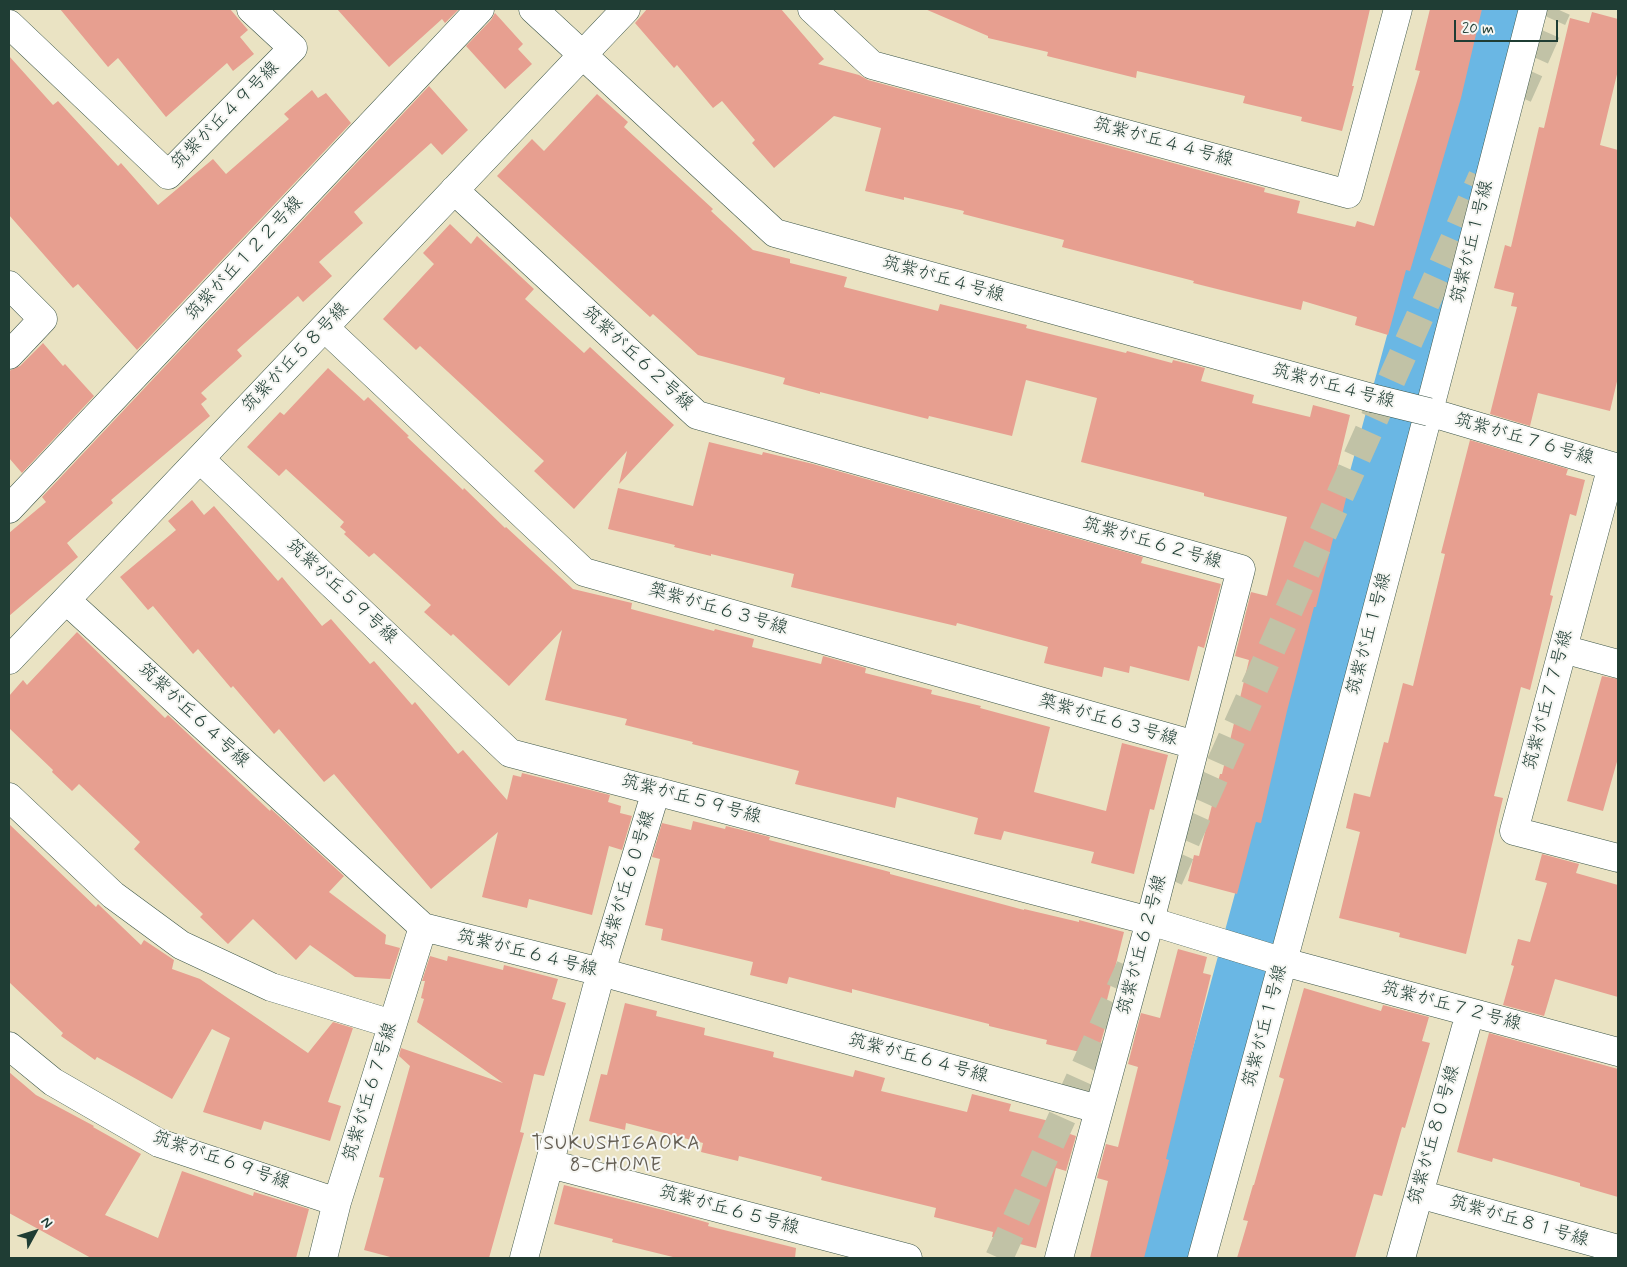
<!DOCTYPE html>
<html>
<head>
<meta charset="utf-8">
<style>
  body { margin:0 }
  #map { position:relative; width:1627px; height:1267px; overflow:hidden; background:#eae3c3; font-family:Mynerve,sans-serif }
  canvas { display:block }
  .frame { position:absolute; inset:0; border:10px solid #1f3d34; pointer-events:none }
  .north { position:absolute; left:10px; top:1207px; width:50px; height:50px; -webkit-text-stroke:4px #f6f6f2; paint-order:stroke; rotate:51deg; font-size:14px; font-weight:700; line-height:20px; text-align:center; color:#1f3d34 }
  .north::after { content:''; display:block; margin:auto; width:18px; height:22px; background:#1f3d34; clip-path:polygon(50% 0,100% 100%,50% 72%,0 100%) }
  .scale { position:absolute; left:1454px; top:20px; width:104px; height:22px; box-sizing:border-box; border:2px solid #1f3d34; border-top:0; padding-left:6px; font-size:15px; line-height:18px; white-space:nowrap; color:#1f3d34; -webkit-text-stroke:4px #f6f6f2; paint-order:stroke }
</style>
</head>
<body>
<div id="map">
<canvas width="1627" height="1267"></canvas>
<div class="frame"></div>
<div class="north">N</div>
<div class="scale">20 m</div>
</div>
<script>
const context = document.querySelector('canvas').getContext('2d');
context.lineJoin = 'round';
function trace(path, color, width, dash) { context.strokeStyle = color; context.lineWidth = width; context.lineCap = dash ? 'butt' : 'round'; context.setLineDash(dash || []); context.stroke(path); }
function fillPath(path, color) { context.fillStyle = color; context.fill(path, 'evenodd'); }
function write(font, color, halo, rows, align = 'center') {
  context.font = font + ' Mynerve,"Klee One",sans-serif'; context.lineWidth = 4; context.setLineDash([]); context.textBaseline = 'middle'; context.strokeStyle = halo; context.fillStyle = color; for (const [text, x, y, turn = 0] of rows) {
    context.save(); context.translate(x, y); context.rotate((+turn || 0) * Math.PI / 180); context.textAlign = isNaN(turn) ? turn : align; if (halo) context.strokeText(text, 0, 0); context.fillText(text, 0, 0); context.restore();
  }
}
const river = new Path2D(`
  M 1168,1258 L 1508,9`);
const building = new Path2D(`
  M 60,9 L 230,9 L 248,30 L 240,37 L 254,54 L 233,71 L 227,63 L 166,117 L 118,58 L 108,67 Z
  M 337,9 L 459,9 L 445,23 L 442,19 L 389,67 Z
  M 647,9 L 781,9 L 824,59 L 818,64 L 859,75 L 868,80 L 1265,188 L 1264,192 L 1300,201 L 1297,213 L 1355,227 L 1357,221 L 1374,226 L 1420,71 L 1415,70 L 1430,9 L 1482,9 L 1461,98 L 1410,271 L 1406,270 L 1388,335 L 1355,325 L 1357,317 L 1303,301 L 1301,310 L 1193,283 L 1194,281 L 1062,247 L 1064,240 L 963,214 L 964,211 L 904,197 L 904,200 L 865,191 L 881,128 L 834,116 L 774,168 L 752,143 L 755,140 L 722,101 L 713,108 L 677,65 L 674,68 L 635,23 Z
  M 925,9 L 1370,9 L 1352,86 L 1354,86 L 1342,131 L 1301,121 L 1302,117 L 1243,103 L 1245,96 L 1137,71 L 1136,78 L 1047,56 L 1048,52 L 988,38 L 988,36 Z
  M 1592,12 L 1618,19 L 1618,70 L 1600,145 L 1618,150 L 1618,377 L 1610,411 L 1538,393 L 1530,426 L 1490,414 L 1517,307 L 1511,306 L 1514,293 L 1494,288 L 1505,245 L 1511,247 L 1539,127 L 1544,128 L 1570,18 L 1589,23 Z
  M 495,13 L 523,44 L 518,49 L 532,64 L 505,89 L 466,46 L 491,20 Z
  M 9,56 L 53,105 L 58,101 L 118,166 L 121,163 L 158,205 L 213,159 L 226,174 L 289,119 L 284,114 L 312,90 L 318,98 L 326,93 L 351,123 L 137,350 L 78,284 L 73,288 L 9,215 Z
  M 429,86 L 468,130 L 442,155 L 431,143 L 354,212 L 363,223 L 319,262 L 332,276 L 303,302 L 298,296 L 237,350 L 242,356 L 201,393 L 207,399 L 201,404 L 210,416 L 111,500 L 113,503 L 67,543 L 78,557 L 9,616 L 9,533 L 46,502 L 42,497 Z
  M 597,94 L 628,122 L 624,127 L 713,209 L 711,211 L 753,250 L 790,259 L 790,263 L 847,277 L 844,287 L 938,311 L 940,304 L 1027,325 L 1026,328 L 1126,353 L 1127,351 L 1172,363 L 1173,360 L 1205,368 L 1201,381 L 1254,395 L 1252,403 L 1310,417 L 1313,405 L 1350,415 L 1332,490 L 1347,494 L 1339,528 L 1336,527 L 1316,607 L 1314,607 L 1287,711 L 1261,823 L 1256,822 L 1237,894 L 1188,881 L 1194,855 L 1199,856 L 1220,774 L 1222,774 L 1249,660 L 1235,656 L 1251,592 L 1267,596 L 1287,517 L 1204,496 L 1204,493 L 1081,462 L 1097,398 L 1026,380 L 1012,436 L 929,416 L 928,419 L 820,392 L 820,394 L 783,384 L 785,378 L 698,355 L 653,314 L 650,317 L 497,176 L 532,139 L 544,151 Z
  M 450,224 L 471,244 L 477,236 L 534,289 L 525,299 L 584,353 L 590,347 L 674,425 L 619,484 L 627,451 L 574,509 L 534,471 L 544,461 L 420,346 L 416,350 L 383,319 L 434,264 L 423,253 Z
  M 43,343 L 63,366 L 65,364 L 94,396 L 22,473 L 9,458 L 9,371 L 20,366 Z
  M 328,368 L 364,401 L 368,397 L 409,436 L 407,437 L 463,490 L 464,488 L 505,528 L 506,527 L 573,589 L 632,603 L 631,609 L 714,631 L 715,629 L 754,639 L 752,647 L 821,664 L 823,656 L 866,668 L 865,673 L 932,690 L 931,694 L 981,706 L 980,708 L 1050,727 L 1034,792 L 1106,811 L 1122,743 L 1168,755 L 1154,810 L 1150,809 L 1134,874 L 1091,863 L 1094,852 L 1004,831 L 1001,840 L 974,834 L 978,818 L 897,797 L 895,808 L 795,784 L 799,771 L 692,744 L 693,742 L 625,725 L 627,719 L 545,700 L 562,630 L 509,686 L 453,634 L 451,636 L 424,612 L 431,605 L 374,553 L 369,557 L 344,534 L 346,532 L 340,527 L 344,522 L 286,469 L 279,476 L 247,447 L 280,412 L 284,415 Z
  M 1470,440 L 1568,469 L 1566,475 L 1585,480 L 1576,516 L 1570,514 L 1550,595 L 1553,596 L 1530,690 L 1521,687 L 1494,796 L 1503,798 L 1466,954 L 1399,937 L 1400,933 L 1339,918 L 1360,832 L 1346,828 L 1354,793 L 1370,797 L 1384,742 L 1388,743 L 1403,683 L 1413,686 L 1445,554 L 1441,553 Z
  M 709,442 L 762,455 L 763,452 L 813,464 L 1143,557 L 1141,563 L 1221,584 L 1204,648 L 1198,646 L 1189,681 L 1130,666 L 1129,673 L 1104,667 L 1102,677 L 1044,663 L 1048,647 L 957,623 L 956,626 L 791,587 L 794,574 L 711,554 L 711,556 L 674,547 L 675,545 L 608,529 L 618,488 L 693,506 Z
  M 192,500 L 204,515 L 214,506 L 278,581 L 282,577 L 322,626 L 331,619 L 370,664 L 374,661 L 412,705 L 415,702 L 458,754 L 463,750 L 507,800 L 513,775 L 521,777 L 522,773 L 610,795 L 608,802 L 621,806 L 620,813 L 632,816 L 622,850 L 609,846 L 592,915 L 529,899 L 527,908 L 482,897 L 498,832 L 431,889 L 334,774 L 324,782 L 279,729 L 274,734 L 233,686 L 231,688 L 198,649 L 193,654 L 153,606 L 148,610 L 120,577 L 176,530 L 168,521 Z
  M 77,632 L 165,718 L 168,715 L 270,811 L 271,809 L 344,876 L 329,892 L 386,935 L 385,944 L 400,948 L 390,979 L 355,977 L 310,945 L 296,960 L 253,919 L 228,944 L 200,917 L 203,914 L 134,849 L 140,842 L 79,784 L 72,791 L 52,772 L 53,770 L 9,728 L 9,696 L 23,680 L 27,685 Z
  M 1602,676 L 1618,679 L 1618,758 L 1603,811 L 1567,801 Z
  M 693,821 L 725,829 L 726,826 L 770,837 L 769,840 L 890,872 L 890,874 L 1024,910 L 1024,909 L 1079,922 L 1079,920 L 1124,932 L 1106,1004 L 1111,1006 L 1097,1056 L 1046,1044 L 1047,1040 L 989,1026 L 989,1024 L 852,989 L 852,993 L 789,977 L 787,984 L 750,975 L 753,962 L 661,940 L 663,929 L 645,925 L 660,859 L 652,857 L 662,823 L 691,830 Z
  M 9,824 L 96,907 L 98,904 L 141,945 L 144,940 L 174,960 L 172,969 L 200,979 L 308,1053 L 333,1022 L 353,1028 L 328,1102 L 341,1106 L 330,1141 L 264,1121 L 261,1130 L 203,1112 L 230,1038 L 212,1029 L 172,1099 L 97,1057 L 95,1060 L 61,1036 L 63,1033 L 9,982 Z
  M 1542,854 L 1579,864 L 1576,873 L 1618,885 L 1618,997 L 1555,979 L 1544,1016 L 1503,1005 L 1514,966 L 1511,965 L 1518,939 L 1530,942 L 1547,883 L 1535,880 Z
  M 1178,949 L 1207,957 L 1203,973 L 1211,975 L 1166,1159 L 1169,1160 L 1144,1258 L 1090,1258 L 1108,1181 L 1097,1178 L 1106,1144 L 1118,1147 L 1138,1067 L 1128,1064 L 1141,1013 L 1160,1018 Z
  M 430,956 L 447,961 L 448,956 L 503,970 L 504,965 L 558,979 L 552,999 L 566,1003 L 544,1076 L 534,1074 L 520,1132 L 524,1133 L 489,1258 L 394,1258 L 364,1250 L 384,1178 L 379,1177 L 410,1066 L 399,1056 L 401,1048 L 503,1083 L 417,1022 L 424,999 L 421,998 L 425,981 L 422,981 Z
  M 1304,988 L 1381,1011 L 1383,1005 L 1429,1017 L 1422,1041 L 1430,1043 L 1405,1128 L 1402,1127 L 1382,1196 L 1374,1194 L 1355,1258 L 1237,1258 L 1248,1221 L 1243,1220 L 1253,1185 L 1254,1185 L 1284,1079 L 1279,1077 Z
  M 625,1003 L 657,1011 L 656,1016 L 705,1028 L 704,1035 L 774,1052 L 773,1057 L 853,1077 L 855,1070 L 885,1078 L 881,1091 L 967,1112 L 972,1094 L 1011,1104 L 1009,1111 L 1069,1126 L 1067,1133 L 1076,1136 L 1066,1171 L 1056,1168 L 1036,1248 L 992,1237 L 993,1232 L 934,1217 L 936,1208 L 821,1180 L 822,1177 L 739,1156 L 738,1161 L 701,1152 L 703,1143 L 626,1123 L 625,1130 L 589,1121 L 601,1074 L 607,1075 Z
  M 1489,1033 L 1618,1069 L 1618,1197 L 1580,1186 L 1580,1183 L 1493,1158 L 1492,1162 L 1457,1152 Z
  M 9,1072 L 36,1095 L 94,1126 L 93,1127 L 141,1154 L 105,1215 L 158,1238 L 182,1171 L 253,1196 L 254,1192 L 309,1209 L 296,1258 L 91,1258 L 9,1213 Z
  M 564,1185 L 667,1211 L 709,1223 L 708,1226 L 796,1248 L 795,1258 L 677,1258 L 612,1242 L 613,1239 L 554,1224 Z`);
const minorTunnel = new Path2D(`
  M 1518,96 L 1557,9
  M 1169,879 L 1482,177
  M 999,1258 L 1130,967`);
const minor = new Path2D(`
  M 533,9 L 775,233 L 1372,398
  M 812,9 L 872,65 L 1348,194 L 1398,9
  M 9,24 L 168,175 L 293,48 L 251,9
  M 454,190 L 697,415 L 1241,569 L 1150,921 L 1059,1258
  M 9,285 L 43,319 L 9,355
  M 325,328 L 584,572 L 1195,745
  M 1429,412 L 1618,468
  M 200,459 L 510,753 L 1150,921 L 1284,962 L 1618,1052
  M 1612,466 L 1514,831 L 1618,858
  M 9,509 L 480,9
  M 66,600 L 423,927 L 601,972 L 1098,1109
  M 1563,649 L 1618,664
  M 9,660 L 626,9
  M 9,797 L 113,895 L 181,945 L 271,987 L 392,1024
  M 9,1046 L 53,1082 L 159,1143 L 337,1202
  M 550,1164 L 908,1258
  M 1419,1194 L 1618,1249
  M 323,1258 L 337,1202 L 423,927
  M 524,1258 L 601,972 L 656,791
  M 1202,1258 C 1317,843 1426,426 1533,9
  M 1401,1258 L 1470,1013`);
const minorBridge = new Path2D(`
  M 1372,398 L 1429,412`);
const streetNames = [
  ["筑紫が丘４９号線",226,116,-45],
  ["筑紫が丘４４号線",1163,143,15],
  ["筑紫が丘１号線",1473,242,-76],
  ["筑紫が丘１２２号線",245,259,-47],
  ["筑紫が丘４号線",943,280,16],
  ["筑紫が丘５８号線",296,358,-46],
  ["筑紫が丘６２号線",637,359,43],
  ["筑紫が丘４号線",1333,387,15],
  ["筑紫が丘７６号線",1524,440,16],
  ["筑紫が丘６２号線",1152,544,16],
  ["筑紫が丘５９号線",341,592,43],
  ["築紫が丘６３号線",718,610,16],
  ["筑紫が丘１号線",1370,634,-75],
  ["筑紫が丘７７号線",1549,700,-75],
  ["筑紫が丘６４号線",193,716,43],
  ["築紫が丘６３号線",1108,721,16],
  ["筑紫が丘５９号線",691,800,15],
  ["筑紫が丘６０号線",629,880,-73],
  ["筑紫が丘６２号線",1143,945,-75],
  ["筑紫が丘６４号線",527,954,14],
  ["筑紫が丘７２号線",1451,1007,15],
  ["筑紫が丘１号線",1266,1026,-75],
  ["筑紫が丘６４号線",918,1059,15],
  ["筑紫が丘６７号線",371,1092,-73],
  ["筑紫が丘８０号線",1435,1135,-74],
  ["筑紫が丘６９号線",221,1161,19],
  ["筑紫が丘６５号線",729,1211,15],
  ["筑紫が丘８１号線",1519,1222,16]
];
const neighbourhoodNames = [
  ["TSUKUSHIGAOKA",616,1145],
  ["8-CHOME",616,1167]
];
trace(river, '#6ab7e4', 62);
fillPath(building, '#e79f90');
trace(minorTunnel, '#c1c2a6', 28, [28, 14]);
trace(minor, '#3d5649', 29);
trace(minor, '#fff', 28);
trace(minorBridge, '#3d5649', 29, []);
trace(minorBridge, '#fff', 28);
write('18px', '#1f3d34', '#f6f6f2', streetNames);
context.letterSpacing = '1px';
write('19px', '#655f54', '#f6f6f2', neighbourhoodNames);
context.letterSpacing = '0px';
</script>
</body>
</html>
